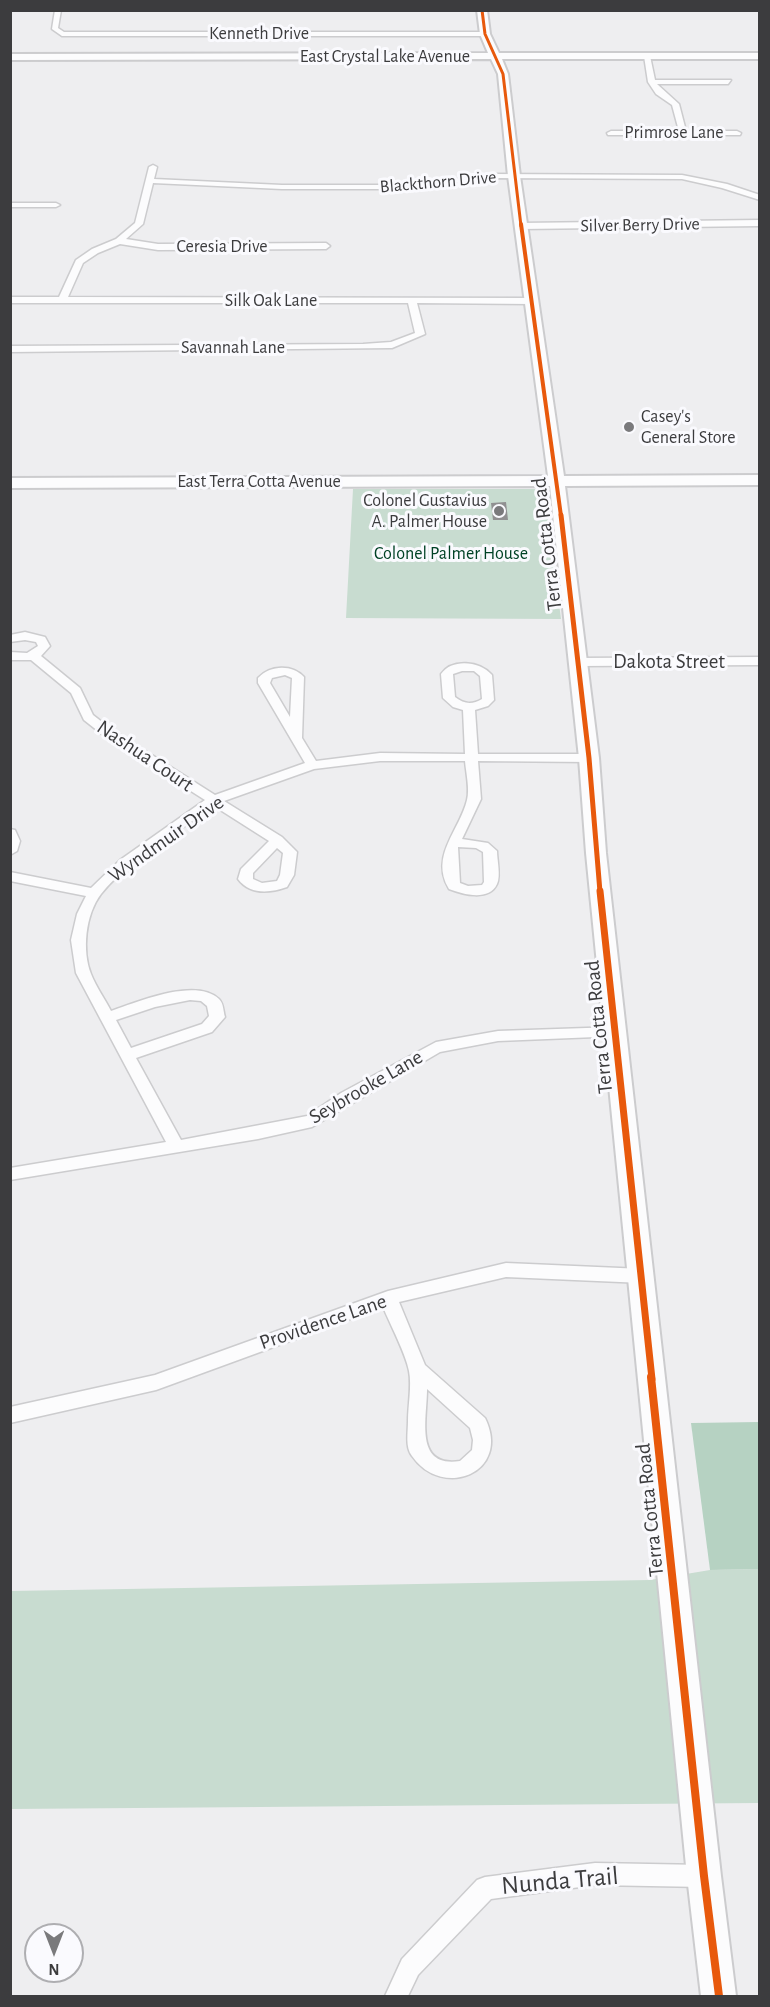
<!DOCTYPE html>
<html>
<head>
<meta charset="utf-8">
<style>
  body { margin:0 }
  #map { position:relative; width:770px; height:2007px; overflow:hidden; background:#eeeef0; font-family:"Alegreya Sans",sans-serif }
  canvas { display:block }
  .frame { position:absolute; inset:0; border:12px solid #3c3c3e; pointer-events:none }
  .north { position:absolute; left:24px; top:1923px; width:60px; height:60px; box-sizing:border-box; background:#fafafe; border:2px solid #aeaeb1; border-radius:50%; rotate:180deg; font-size:16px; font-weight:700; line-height:24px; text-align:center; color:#3c3c3e }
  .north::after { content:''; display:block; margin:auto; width:21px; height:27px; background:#7a7a7c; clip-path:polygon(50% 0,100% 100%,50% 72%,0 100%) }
</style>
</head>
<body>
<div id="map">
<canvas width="770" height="2007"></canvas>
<div class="frame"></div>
<div class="north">N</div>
</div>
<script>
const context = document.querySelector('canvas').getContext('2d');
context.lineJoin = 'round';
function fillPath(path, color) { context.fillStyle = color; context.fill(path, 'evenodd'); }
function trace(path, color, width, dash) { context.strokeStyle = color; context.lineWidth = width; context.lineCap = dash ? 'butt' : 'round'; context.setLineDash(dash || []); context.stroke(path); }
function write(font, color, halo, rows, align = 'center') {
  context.font = font + ' "Alegreya Sans",sans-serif'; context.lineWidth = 6; context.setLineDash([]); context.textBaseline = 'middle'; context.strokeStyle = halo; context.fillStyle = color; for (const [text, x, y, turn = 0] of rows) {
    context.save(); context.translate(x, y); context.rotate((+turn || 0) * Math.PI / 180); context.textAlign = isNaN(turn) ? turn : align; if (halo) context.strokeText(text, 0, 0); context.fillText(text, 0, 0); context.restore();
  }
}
const green = new Path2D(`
  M 353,489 L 544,489 L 561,619 L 346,618 Z
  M 759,1569 L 759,1803 L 11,1809 L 10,1591 L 650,1580 L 710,1570 Z`);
const forest = new Path2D(`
  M 759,1422 L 759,1569 L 710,1570 L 691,1423 Z`);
const building = new Path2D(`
  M 506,502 L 508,520 L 493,520 L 491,503 Z`);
const street = new Path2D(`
  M 55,10 L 61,10 L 58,28 L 64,32 L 485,32 L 488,34 L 485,36 L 62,36 L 52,29 Z
  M 647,54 L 650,56 L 655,80 L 731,80 L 728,84 L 657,84 L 679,104 L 686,131 L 737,131 L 741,133 L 740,135 L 608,135 L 607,133 L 611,131 L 679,131 L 672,105 L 656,94 L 648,82 L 644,56 Z
  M 153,165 L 157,167 L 154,179 L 282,185 L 409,185 L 492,174 L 682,175 L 727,184 L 760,195 L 760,200 L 722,188 L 682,179 L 492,178 L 409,189 L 282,189 L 153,183 L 143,224 L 126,239 L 158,244 L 326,243 L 330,246 L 326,249 L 158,250 L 120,244 L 98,253 L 83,263 L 68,297 L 531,298 L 536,301 L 531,304 L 417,303 L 425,334 L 392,348 L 10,352 L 10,346 L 363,344 L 391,342 L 415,333 L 408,303 L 10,303 L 10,297 L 59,297 L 76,260 L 92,249 L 116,239 L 135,223 L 149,167 Z
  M 10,203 L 56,203 L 60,205 L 56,207 L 10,207 Z
  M 760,220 L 760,226 L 521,229 L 517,226 L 521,223 Z
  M 25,632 L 45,637 L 50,646 L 41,656 L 80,688 L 93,715 L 111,729 L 215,795 L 305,763 L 258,683 L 258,678 C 270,665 292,664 304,677 L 302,738 L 316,761 L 380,753 L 465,754 L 463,710 L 453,707 L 443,698 L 441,674 C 452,658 480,661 492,675 L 494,700 L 488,706 L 475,710 L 478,754 L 589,754 L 595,758 L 589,762 L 478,761 L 481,799 L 462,839 L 488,843 L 497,851 C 497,860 501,876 497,884 C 489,902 462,894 449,889 C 429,856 460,830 467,800 C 470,789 466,773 465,761 L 380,761 L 314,769 L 224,801 L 282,837 L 297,852 L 294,875 L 287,887 C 270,893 250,895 238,879 L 241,869 L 269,841 L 214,806 C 178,832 129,859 101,894 C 85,915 82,951 91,974 C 96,987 105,999 111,1011 C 137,1002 196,977 219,999 C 224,1004 223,1011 225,1017 L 212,1032 L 136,1058 L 181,1140 L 307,1116 L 341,1093 L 436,1042 L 498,1031 L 616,1027 L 624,1032 L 621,1036 L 498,1041 L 440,1052 L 312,1127 L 258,1139 L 10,1180 L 10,1168 L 166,1142 L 76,973 L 71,940 L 77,914 L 86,896 L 10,881 L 10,872 L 91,888 L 120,860 L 205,800 L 103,735 L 84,720 L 71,693 L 31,660 L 10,660 L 10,652 L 27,653 L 38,646 L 36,642 L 25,640 L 10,642 L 10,635 ZM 462,671 L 474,671 L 480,676 L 482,699 C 472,705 464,704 455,697 L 453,674 ZM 285,675 L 292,678 L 290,717 L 270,683 L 272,678 ZM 458,847 L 476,848 L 483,852 L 484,882 L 482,885 L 468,886 L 460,883 ZM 277,848 L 283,853 L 280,875 L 277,881 L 262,883 L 253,879 L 253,873 ZM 190,1000 L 201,1001 L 207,1006 L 209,1016 L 202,1024 L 131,1048 L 116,1020 L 155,1007 Z
  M 760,657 L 760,665 L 578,666 L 572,662 L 578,658 Z
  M 10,829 L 15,830 L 20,841 L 17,851 L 10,855 Z
  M 506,1263 L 643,1269 L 649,1271 L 652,1276 L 649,1281 L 643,1283 L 506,1277 L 399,1302 L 425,1365 L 485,1418 C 512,1473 442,1500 412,1456 C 405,1447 408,1433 408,1421 C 408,1405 412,1386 409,1371 C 406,1354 390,1324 383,1307 L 156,1390 L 10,1423 L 10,1407 L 155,1375 L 388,1291 ZM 427,1389 L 470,1428 L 473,1440 L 472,1450 L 460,1461 C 414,1468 427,1419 427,1389 Z
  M 595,1863 L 704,1865 L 712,1868 L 715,1876 L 712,1884 L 704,1887 L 595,1885 L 491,1899 L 418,1975 L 408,1996 L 385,1996 L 402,1959 L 477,1880 L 485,1877 Z`);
const secondary = new Path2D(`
  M 477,10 L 487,10 L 490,34 L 499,53 L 760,53 L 760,59 L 502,59 L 508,74 L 520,176 L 564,476 L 760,475 L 760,485 L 565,486 L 599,758 L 606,853 L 721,1876 L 736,1996 L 701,1996 L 687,1876 L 586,853 L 579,758 L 550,486 L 10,488 L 10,478 L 548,476 L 508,176 L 498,74 L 491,59 L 10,60 L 10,54 L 488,53 L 480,34 Z`);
const cyclewayFar4 = new Path2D(`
  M 482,10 L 485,34 L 503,74 L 521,226`);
const cyclewayFar3 = new Path2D(`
  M 521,224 L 561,516`);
const cyclewayFar2 = new Path2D(`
  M 561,515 L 589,758 L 600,892`);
const cyclewayFar1 = new Path2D(`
  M 600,891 L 652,1379`);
const cycleway = new Path2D(`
  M 651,1377 L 704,1876 L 719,1996`);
const markers = [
  [629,427,6,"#7a7a7c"],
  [499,511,6,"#7a7a7c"]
];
const farStreetnames = [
  ["Kenneth Drive",259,34],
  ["East Crystal Lake Avenue",385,57],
  ["Primrose Lane",674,133],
  ["Blackthorn Drive",438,182,-5],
  ["Silver Berry Drive",640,225,-1],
  ["Ceresia Drive",222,247],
  ["Silk Oak Lane",271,301],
  ["Savannah Lane",233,348],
  ["East Terra Cotta Avenue",259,482]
];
const farPoinames = [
  ["Casey's",641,417],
  ["General Store",641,438],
  ["Colonel Gustavius",487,501,"right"],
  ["A. Palmer House",487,522,"right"]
];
const farParknames = [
  ["Colonel Palmer House",451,554]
];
const streetNames = [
  ["Terra Cotta Road",547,544,-97],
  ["Dakota Street",669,662],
  ["Nashua Court",145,756,34],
  ["Wyndmuir Drive",166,839,-35],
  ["Terra Cotta Road",599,1027,-96],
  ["Seybrooke Lane",366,1087,-30],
  ["Providence Lane",323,1322,-19],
  ["Terra Cotta Road",650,1510,-96]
];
const nearStreetnames = [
  ["Nunda Trail",560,1881,-5]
];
fillPath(green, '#c8dcd0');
fillPath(forest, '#b6d2c2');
fillPath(building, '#909091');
trace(street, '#ccccce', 3);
trace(secondary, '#ccccce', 4);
fillPath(street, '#fcfcfd');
fillPath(secondary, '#fcfcfd');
trace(cyclewayFar4, '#e8590c', 3);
trace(cyclewayFar3, '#e8590c', 4);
trace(cyclewayFar2, '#e8590c', 5);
trace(cyclewayFar1, '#e8590c', 7);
trace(cycleway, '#e8590c', 8);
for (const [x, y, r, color] of markers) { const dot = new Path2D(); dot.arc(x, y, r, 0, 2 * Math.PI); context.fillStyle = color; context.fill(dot); trace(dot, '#fafafe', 2); }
write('18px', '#3c3c3e', '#fafafe', farStreetnames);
write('18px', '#3c3c3e', '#fafafe', farPoinames, 'left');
write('18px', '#004225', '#fafafe', farParknames);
write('21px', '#3c3c3e', '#fafafe', streetNames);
write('26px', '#3c3c3e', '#fafafe', nearStreetnames);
</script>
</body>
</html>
